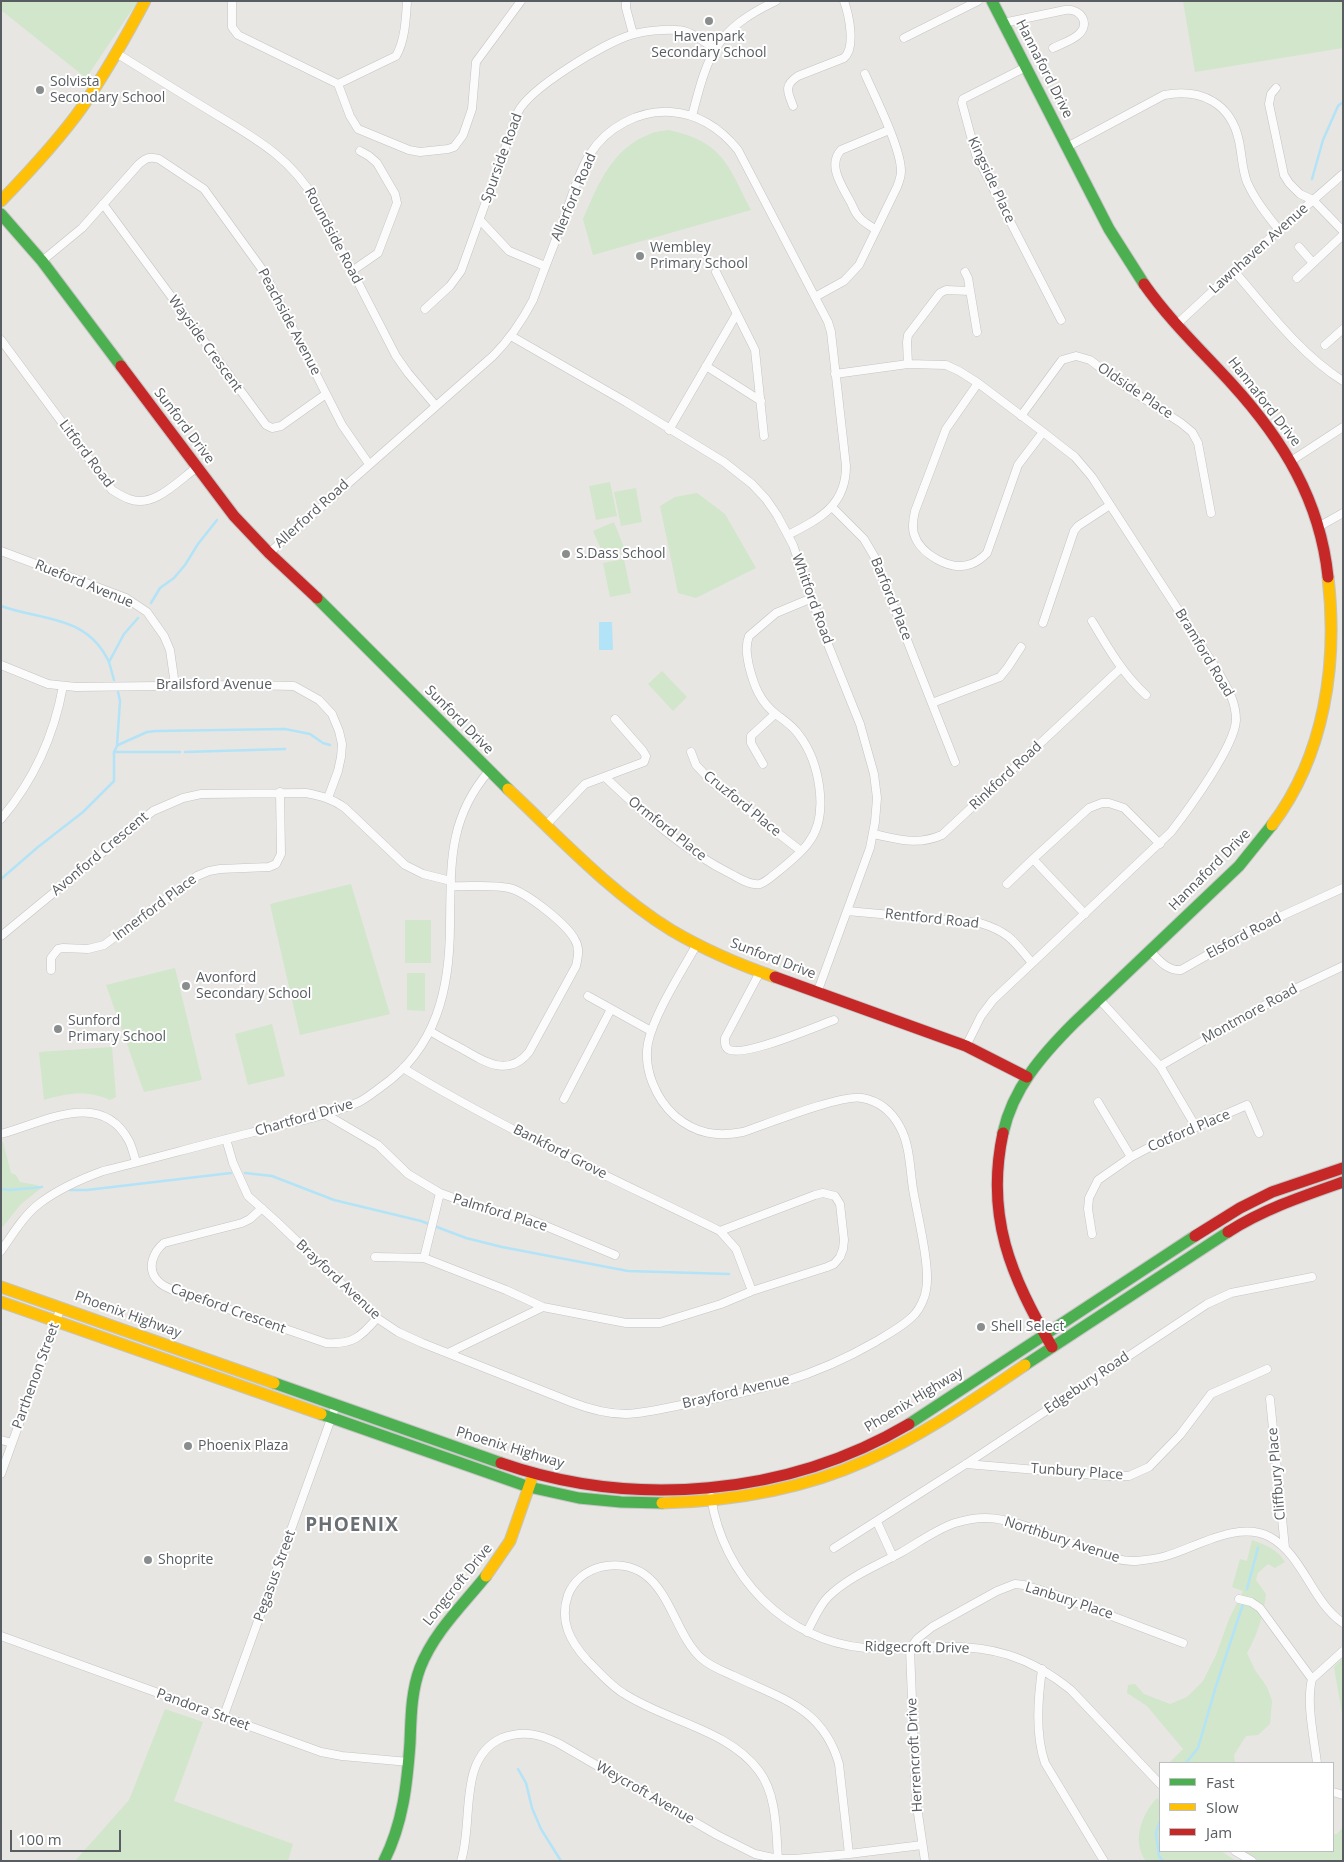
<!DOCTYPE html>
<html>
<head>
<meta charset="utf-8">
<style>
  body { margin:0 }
  #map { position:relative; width:1344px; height:1862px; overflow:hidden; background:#e8e6e2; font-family:"Open Sans",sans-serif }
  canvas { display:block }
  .frame { position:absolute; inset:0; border:2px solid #585d61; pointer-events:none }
  .legend { position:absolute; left:1159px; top:1762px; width:175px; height:90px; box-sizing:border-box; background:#fff; border:1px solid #bcbec0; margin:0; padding:6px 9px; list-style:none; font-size:15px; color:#585d61 }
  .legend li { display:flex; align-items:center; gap:10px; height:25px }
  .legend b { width:25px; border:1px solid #bcbec0 }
  .scale { position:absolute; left:10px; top:1830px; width:111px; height:22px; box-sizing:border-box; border:2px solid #585d61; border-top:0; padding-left:6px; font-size:15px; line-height:18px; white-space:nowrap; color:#585d61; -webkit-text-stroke:4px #fff; paint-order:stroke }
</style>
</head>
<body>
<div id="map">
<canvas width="1344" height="1862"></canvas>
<div class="frame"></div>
<ul class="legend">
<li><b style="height:6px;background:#4caf50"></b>Fast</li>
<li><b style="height:6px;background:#ffc107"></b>Slow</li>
<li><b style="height:6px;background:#c62828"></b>Jam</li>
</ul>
<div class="scale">100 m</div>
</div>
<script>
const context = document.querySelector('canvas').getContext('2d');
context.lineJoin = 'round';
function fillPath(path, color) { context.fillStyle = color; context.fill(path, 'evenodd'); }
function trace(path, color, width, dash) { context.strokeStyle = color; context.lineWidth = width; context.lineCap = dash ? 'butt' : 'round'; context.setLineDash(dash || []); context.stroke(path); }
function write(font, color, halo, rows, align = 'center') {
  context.font = font + ' "Open Sans",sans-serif'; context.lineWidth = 4; context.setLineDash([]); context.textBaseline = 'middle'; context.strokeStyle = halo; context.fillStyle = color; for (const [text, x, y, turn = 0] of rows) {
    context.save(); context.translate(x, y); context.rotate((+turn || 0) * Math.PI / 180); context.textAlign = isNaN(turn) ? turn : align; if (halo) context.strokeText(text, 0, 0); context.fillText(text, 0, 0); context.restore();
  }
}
const green = new Path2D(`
  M 1,1 L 138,1 L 86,78 L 1,10 Z
  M 1183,1 L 1343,1 L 1343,48 L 1195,72 Z
  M 669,130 C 723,142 728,165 751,210 L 593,255 L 583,219 C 598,185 612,148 650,134 C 656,131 663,131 669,130 Z
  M 610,482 L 617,516 L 596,520 L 589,486 Z
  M 636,488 L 642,522 L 621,526 L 614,492 Z
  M 697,493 L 725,514 L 756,568 L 696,598 L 678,593 L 660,506 L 675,497 Z
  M 614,522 L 625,550 L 605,558 L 593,531 Z
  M 624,559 L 631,593 L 610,597 L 603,563 Z
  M 662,671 L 687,697 L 673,711 L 648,684 Z
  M 351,884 L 390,1014 L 300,1035 L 270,904 Z
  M 405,920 L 431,920 L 431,963 L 405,963 Z
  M 175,968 L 202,1080 L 144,1092 L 106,985 Z
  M 407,973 L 425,973 L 425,1011 L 407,1010 Z
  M 272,1024 L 285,1076 L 248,1085 L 235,1034 Z
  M 112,1047 L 116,1097 L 110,1100 C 87,1090 68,1093 44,1100 L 39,1052 Z
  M 1,1142 L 3,1142 L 11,1173 L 16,1175 L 20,1182 L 37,1185 L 40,1189 L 21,1204 L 1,1229 Z
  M 1252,1540 C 1266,1545 1277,1549 1285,1562 L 1275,1568 L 1268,1564 L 1258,1573 L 1256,1580 L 1266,1594 C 1264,1615 1257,1635 1247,1653 L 1255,1670 L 1267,1687 L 1272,1701 L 1270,1724 L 1258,1735 L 1246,1736 L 1234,1755 L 1235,1763 L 1169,1763 L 1183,1749 L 1147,1706 L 1127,1693 L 1128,1685 L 1135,1684 L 1144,1694 L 1170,1704 L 1187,1697 L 1203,1681 L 1216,1655 L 1229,1619 L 1243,1591 L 1232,1587 L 1240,1559 L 1247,1561 Z
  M 1343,1658 L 1343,1719 L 1334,1667 Z
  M 165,1709 L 203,1722 L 174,1801 L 293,1844 L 288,1861 L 75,1861 L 129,1800 Z
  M 1157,1798 L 1160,1801 L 1160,1851 L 1221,1851 L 1236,1861 L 1146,1861 C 1131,1841 1142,1814 1157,1798 Z
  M 1343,1827 L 1343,1861 L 1260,1861 L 1241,1851 L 1333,1851 L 1333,1834 L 1337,1834 Z`);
const water = new Path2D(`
  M 599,622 L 612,622 L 613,650 L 599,650 Z`);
const stream = new Path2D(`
  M 1312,179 L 1323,140 L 1338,106 L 1343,102
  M 151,603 L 160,588 L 174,578 L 185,565 L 198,544 L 217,520
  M 1,606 C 43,621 87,615 109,662
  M 114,680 L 109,662 L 124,634 L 138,618
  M 118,745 L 147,732 L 156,731 L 285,729 L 310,734 L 323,743 L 330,745
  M 114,752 L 180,752
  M 185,752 L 285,749
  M 1,879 L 38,847 L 83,812 L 114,781 L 114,752 L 117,746 L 120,701 L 118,692
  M 245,1173 L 272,1176 L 334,1200 L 421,1221 L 466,1238 L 502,1247 L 628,1271 L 729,1274
  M 1,1189 L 10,1190 L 42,1187
  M 70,1190 L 87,1190 L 231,1173
  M 1247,1589 L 1258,1548
  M 1186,1763 L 1198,1748 L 1216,1686 L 1243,1604
  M 518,1769 L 526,1783 L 532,1808 L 541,1829 L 561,1861
  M 1160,1821 L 1156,1833 L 1159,1856 L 1163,1861`);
const street = new Path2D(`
  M 232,1 L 232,27 L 238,35 L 338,84 L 396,56 C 405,41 406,18 407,1
  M 626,1 L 626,8 L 633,34
  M 1003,23 L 1065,10 C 1081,8 1091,24 1078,35 C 1071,41 1061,44 1053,48
  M 904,38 L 978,1
  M 116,53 C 147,72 177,91 207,109 C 252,137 288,154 316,201 L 396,356 L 408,373 L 436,406
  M 1026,67 L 963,99 L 962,103 L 976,155 L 1061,320
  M 338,84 L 350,116 L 358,129 L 409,150 L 420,152 L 448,149 L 454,147 L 463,135 L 472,109 L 476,62 L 521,1
  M 1276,88 L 1271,94 L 1269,104 L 1284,175 L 1289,183 L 1300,194 L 1313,200 L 1343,231
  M 793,106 C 788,92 783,86 798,76 L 844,58 C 856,48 849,15 844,1
  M 692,116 C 708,54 715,30 776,1
  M 1067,147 L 1164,95 C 1201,88 1231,103 1239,141 C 1242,155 1242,169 1247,182 C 1255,200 1267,215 1279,230
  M 103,204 L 266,425 L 272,428 L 281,426 L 326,394
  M 480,220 L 509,251 L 545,266
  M 876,230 C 871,226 864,223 860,218 C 855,214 853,206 850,201 C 842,186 827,165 841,150 L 889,130
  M 1299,247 L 1313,263
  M 42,261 L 82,228 L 139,164 C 146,158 150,156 159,159 L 204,189 L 264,272 L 342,425 L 369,464
  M 352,271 L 378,253 L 397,203 L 395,194 L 377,163 L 369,156 L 360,151
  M 1234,271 C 1268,310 1299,353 1343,381
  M 716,272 L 755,350 L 764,436
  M 965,272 L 968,278 L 977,332
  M 1297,278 L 1343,235
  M 815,297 L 844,281 L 859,265 L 897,187 C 899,182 901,176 901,171 C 901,148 875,97 865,74
  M 425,309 L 450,286 L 461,271 L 518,112 C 530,88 604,43 631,35 C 644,31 664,29 677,30 C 690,30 704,42 715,49
  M 1176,325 L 1272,236 L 1343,174
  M 511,336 L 626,402 L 724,462 L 752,484 L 766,499 L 777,515 L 793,545 L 827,642 L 860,724 L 874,774 L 877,798 L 875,822 L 870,848 L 817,993
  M 1,340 L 112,490 C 117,493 123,497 129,499 C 153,509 178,481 196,468
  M 1325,345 L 1343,329
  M 908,364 L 907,342 L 908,335 L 940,293 L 946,290 L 970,291
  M 706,366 L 761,401
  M 835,374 L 908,364 L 946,365 L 959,371 L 978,383 L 1043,432 L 1075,457 L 1092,477 L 1219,673 C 1228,689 1236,702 1236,720 C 1235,746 1188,810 1171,832 L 993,1000 L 981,1016 L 966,1046
  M 978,383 L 946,429 L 915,511 C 913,519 912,527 914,534 C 920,554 951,572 971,564 C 977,562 982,558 987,553 L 1018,465 L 1043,432
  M 1021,416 L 1062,360 L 1076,356 L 1090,360 L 1123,385 L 1181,423 L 1192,432 L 1198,443 L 1211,513
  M 669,430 L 736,315
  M 1291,461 L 1343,427
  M 832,507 L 864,539 L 874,556 L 955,762
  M 1320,526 L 1343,513
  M 1,551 L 126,598 L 147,612 L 164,636 L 170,650 L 175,685
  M 269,553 L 493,356 C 510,339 522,321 533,300 C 543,272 554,245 564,218 C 572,197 578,173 590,154 C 607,127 639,110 671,112 C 699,114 721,129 738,150 L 828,322 L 831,332 L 846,466 C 846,506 819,519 788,535
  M 1092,621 C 1108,648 1123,674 1146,695
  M 1043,623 L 1074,531 L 1078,526 L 1110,505
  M 1,665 L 48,684 L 76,687 L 241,685 L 294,686 L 319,700 L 332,714 L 339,731 L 342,744 L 341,757 L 338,771 L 328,798
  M 932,703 L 1000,677 L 1008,667 L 1021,647
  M 691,752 L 696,765 L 712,782 L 801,851
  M 763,764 L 751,743 L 751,736 L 775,714
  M 605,777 C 644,814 683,850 731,874 C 739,878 750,886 760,884 C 763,883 767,880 770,878 C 781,869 801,854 809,842 C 830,814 819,761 799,735 C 793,726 785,721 777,715 C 760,702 754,686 749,666 C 747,656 745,646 749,636 L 776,613 L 812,598
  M 1,819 C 34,780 54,736 63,686
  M 546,825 L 585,784 L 644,762 L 646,756 L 643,751 L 615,719
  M 873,834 C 899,839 916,846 942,835 L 1121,668
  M 1007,884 L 1033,859
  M 847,911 L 980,923 C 1009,932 1014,941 1032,963
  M 1085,914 L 1033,859 L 1089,808 L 1102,803 L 1109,803 L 1124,808 L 1160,844
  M 1,936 L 153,811 L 183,798 L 201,794 L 306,793 C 321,796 333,799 345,808 L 405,865 L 423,874 L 451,881
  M 1150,951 C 1159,960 1167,971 1181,970 L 1253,929 L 1343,888
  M 51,970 L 51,958 L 58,949 L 63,948 L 88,949 L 104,945 L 197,876 L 209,871 L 220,869 L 269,867 L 276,864 L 281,854 L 280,792
  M 760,972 L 725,1038 C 725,1042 724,1046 728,1049 C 741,1059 817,1026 834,1020
  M 588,996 L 651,1031
  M 1099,999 L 1160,1066 L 1196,1127
  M 430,1031 C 441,1038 453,1044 464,1050 C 486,1063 509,1077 529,1052 L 576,966 C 578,957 580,948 575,940 C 567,924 526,892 509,888 C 490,884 469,887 451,886
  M 1160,1066 L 1286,993 L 1343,966
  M 403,1068 C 505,1130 614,1179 720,1231 L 815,1195 L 823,1193 L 835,1196 L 840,1204 L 844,1240 L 843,1249 L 840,1257 L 834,1264 L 827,1267 L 752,1291 L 721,1304 L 660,1323 L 626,1323 L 543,1307 L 448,1353
  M 564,1099 L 611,1009
  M 1098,1102 L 1131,1157
  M 325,1114 L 378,1145 L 408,1174 L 440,1193 L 476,1206 L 529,1219 L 615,1255
  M 1,1134 C 43,1123 101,1088 129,1141 C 132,1147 134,1155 136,1162
  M 226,1139 L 233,1163 L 248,1196 L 276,1221 L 377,1318 L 398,1332 L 422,1343 L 571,1402 C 589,1409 606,1414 626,1414 C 646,1413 666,1408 686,1404 C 757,1391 811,1379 875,1342 C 888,1334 904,1326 915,1314 C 920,1308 925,1298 926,1290 C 931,1268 917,1214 913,1189 C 910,1170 910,1145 900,1127 C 892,1112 879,1101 862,1098 C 842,1094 767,1124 743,1132 C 717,1137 696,1134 675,1116 C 656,1099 643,1069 648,1043 C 654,1014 682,971 697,944
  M 262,1208 L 250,1219 L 242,1223 L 164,1243 C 153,1252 146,1269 158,1281 C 163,1287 171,1289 178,1292 L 326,1343 C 352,1345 361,1337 377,1318
  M 720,1231 L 736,1249 L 752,1291
  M 1092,1234 L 1088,1209 L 1089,1198 L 1098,1180 L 1131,1157 L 1150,1147 L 1247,1105 L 1259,1133
  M 1,1251 C 12,1235 24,1215 40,1203 C 60,1188 81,1179 103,1171 C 152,1159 201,1145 250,1133 C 287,1124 324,1117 359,1102 C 367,1098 374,1092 381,1087 C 437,1048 450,988 450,924 C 451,864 448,819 489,771
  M 375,1257 L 424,1258 L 506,1290 L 543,1307
  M 424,1258 L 440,1193
  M 1270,1399 L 1285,1548
  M 1,1440 L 12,1443
  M 966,1464 L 1108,1476 L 1129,1476 L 1149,1467 L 1180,1435 L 1211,1394 L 1267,1369
  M 1,1474 L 61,1307
  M 711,1497 C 723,1576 784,1640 865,1648 C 889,1650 913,1648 937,1647 C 991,1645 1029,1656 1071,1690 L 1160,1784
  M 877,1522 L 893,1557
  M 834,1548 L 966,1464 L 1207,1304 L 1231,1293 L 1312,1277
  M 1239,1599 L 1251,1602 L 1260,1608 L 1312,1679
  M 807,1632 C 813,1621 819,1606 828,1597 C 848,1577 878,1565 902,1552 C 919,1542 937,1529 955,1523 C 971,1518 987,1516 1003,1520 C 1034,1526 1063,1541 1092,1551 C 1106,1556 1121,1562 1136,1561 C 1146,1560 1156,1559 1166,1556 C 1197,1547 1238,1520 1270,1537 C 1304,1556 1311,1601 1343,1623
  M 1,1636 L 321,1752 L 342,1756 L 409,1762
  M 1042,1669 C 1038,1699 1035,1734 1045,1763 L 1104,1861
  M 223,1718 L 336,1405
  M 1317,1763 C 1314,1738 1306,1703 1312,1679 L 1343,1651
  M 1333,1792 L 1343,1795
  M 1235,1851 L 1252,1861
  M 778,1859 C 776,1831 777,1795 759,1771 C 728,1729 665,1721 623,1693 C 610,1685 598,1671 587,1660 C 570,1641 559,1621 568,1595 C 580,1565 619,1557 644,1574 C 671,1593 677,1636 701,1658 C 711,1667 723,1671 734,1676 C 782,1699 823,1708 839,1764 L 849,1854
  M 461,1861 C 474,1822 457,1758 502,1738 C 523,1730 539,1734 558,1743 L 717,1835 L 755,1854 L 778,1859 L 794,1859 L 849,1854 L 922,1845
  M 925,1861 L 916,1800 L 910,1649 L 917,1639 L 932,1627 L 997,1591 L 1015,1584 L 1024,1585 L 1056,1595 L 1183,1643`);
const fast = new Path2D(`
  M 992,1 L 1109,229 L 1144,284
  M 1,214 L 42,261 L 121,366
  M 317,598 L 508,789
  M 1003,1133 C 1013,1088 1042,1055 1074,1023 L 1239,866 L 1272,825
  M 1025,1365 L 1228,1232
  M 274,1383 L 501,1463
  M 321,1414 L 529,1487 L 579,1498 L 621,1502 L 662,1503
  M 909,1424 L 1195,1236
  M 384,1861 C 403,1823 407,1785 410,1743 C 411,1718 411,1692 420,1668 C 434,1632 462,1606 486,1576`);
const slow = new Path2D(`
  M 1,201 C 30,171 59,140 83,106 C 106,72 126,37 145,1
  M 508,789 C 560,838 610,892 671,930 C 703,949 740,965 775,977
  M 1272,825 C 1325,755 1338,663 1328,577
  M 1,1287 L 274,1383
  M 1,1302 L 321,1414
  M 662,1503 C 731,1501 801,1490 865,1461 C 922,1436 973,1400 1025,1365
  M 486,1576 L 510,1541 L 531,1481`);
const jam = new Path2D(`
  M 1144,284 C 1170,321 1202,351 1232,384 C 1283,440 1320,500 1328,577
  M 121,366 L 234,516 L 269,553 L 317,598
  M 775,977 L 966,1046 L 1027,1077
  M 1003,1133 C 985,1217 1011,1276 1052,1347
  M 1228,1232 C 1264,1209 1303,1196 1343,1182
  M 1195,1236 L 1240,1208 L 1272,1192 L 1343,1168
  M 501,1463 C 634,1509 787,1496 909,1424`);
const markers = [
  [709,21,5,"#8a8d8e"],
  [40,90,5,"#8a8d8e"],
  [640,256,5,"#8a8d8e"],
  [566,554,5,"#8a8d8e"],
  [186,986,5,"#8a8d8e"],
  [58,1029,5,"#8a8d8e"],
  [981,1327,5,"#8a8d8e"],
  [188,1446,5,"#8a8d8e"],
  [148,1560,5,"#8a8d8e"]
];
const poiNames = [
  ["Havenpark",709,37,"center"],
  ["Secondary School",709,53,"center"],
  ["Solvista",50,82],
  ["Secondary School",50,98],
  ["Wembley",650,248],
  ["Primary School",650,264],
  ["S.Dass School",576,554],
  ["Avonford",196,978],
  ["Secondary School",196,994],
  ["Sunford",68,1021],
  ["Primary School",68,1037],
  ["Shell Select",991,1327],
  ["Phoenix Plaza",198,1446],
  ["Shoprite",158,1560]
];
const streetNames = [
  ["Hannaford Drive",1044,69,63],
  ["Spurside Road",502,158,-70],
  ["Kingside Place",991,180,65],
  ["Allerford Road",574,197,-67],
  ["Roundside Road",333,236,62],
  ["Lawnhaven Avenue",1259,249,-42],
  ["Peachside Avenue",289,322,62],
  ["Wayside Crescent",205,344,54],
  ["Oldside Place",1135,391,34],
  ["Hannaford Drive",1264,402,52],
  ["Sunford Drive",184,426,53],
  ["Litford Road",86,454,53],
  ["Allerford Road",312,514,-42],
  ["Rueford Avenue",84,584,22],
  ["Whitford Road",812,599,70],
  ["Barford Place",891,599,68],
  ["Bramford Road",1204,653,59],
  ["Brailsford Avenue",214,685],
  ["Sunford Drive",459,720,45],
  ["Rinkford Road",1006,776,-43],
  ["Cruzford Place",742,804,39],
  ["Ormford Place",667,829,38],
  ["Avonford Crescent",100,854,-40],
  ["Hannaford Drive",1210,870,-45],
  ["Innerford Place",155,908,-37],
  ["Rentford Road",932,919,6],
  ["Elsford Road",1244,936,-28],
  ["Sunford Drive",773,959,21],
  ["Montmore Road",1250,1014,-29],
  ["Chartford Drive",304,1118,-16],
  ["Cotford Place",1189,1131,-23],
  ["Bankford Grove",560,1152,27],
  ["Palmford Place",500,1213,17],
  ["Brayford Avenue",338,1280,43],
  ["Capeford Crescent",228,1309,20],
  ["Phoenix Highway",128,1315,20],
  ["Parthenon Street",36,1376,-70],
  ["Edgebury Road",1087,1383,-34],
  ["Brayford Avenue",736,1392,-13],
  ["Phoenix Highway",914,1400,-31],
  ["Phoenix Highway",510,1448,17],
  ["Tunbury Place",1077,1472,4],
  ["Cliffbury Place",1277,1474,-95],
  ["Northbury Avenue",1062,1540,18],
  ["Pegasus Street",275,1576,-70],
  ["Longcroft Drive",458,1585,-51],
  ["Lanbury Place",1069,1601,18],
  ["Ridgecroft Drive",917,1648,1],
  ["Pandora Street",203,1710,20],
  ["Herrencroft Drive",915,1755,-93],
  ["Weycroft Avenue",645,1793,30]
];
const districtNames = [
  ["PHOENIX",352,1526]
];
fillPath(green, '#d1e6cb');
fillPath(water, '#b3e3f6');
trace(stream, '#b3e3f6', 2.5);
trace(street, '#c4c3c3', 9);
trace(fast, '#c4c5c5', 13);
trace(slow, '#c4c5c5', 13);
trace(jam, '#c4c5c5', 13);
trace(street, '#fcfbfb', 8);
trace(fast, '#4caf50', 11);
trace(slow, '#ffc107', 11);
trace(jam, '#c62828', 11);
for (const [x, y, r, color] of markers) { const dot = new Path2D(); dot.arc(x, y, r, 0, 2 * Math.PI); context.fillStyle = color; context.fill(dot); trace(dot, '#fff', 2); }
write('14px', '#585d61', '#fff', poiNames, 'left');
write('14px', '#585d61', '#fff', streetNames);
context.letterSpacing = '1px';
write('bold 19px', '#696f73', '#fff', districtNames);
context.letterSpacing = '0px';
</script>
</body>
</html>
